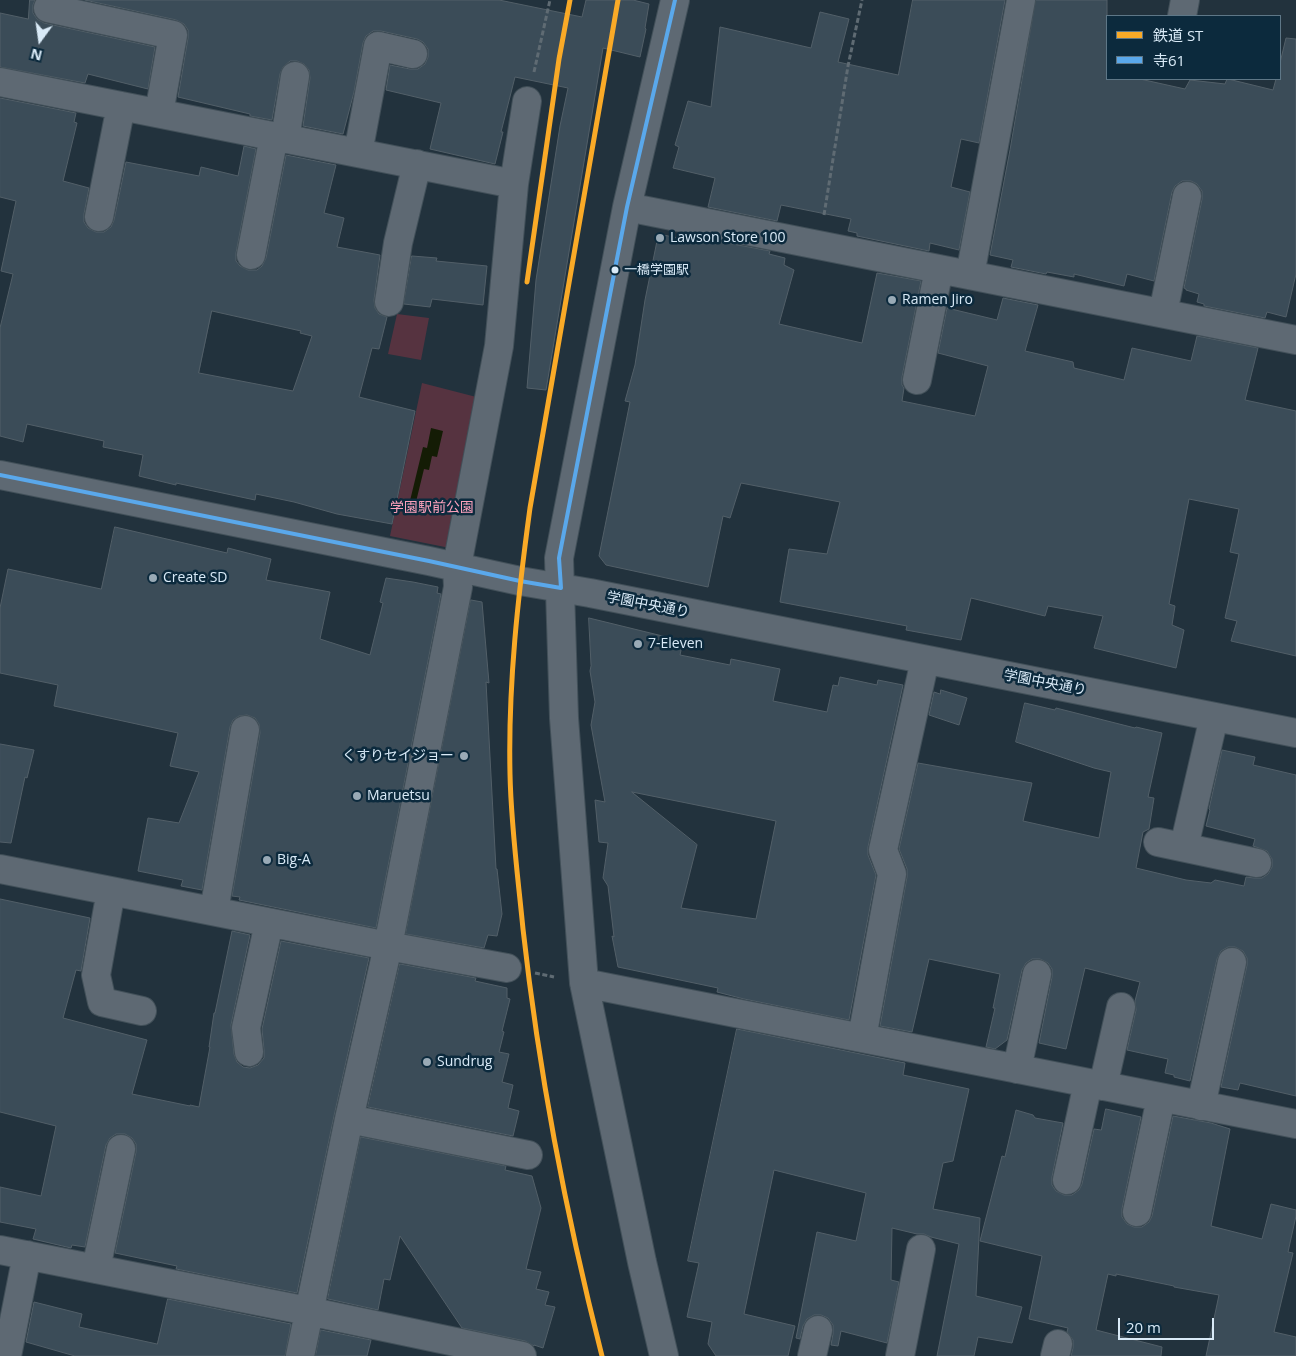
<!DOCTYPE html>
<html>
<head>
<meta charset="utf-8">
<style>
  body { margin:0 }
  #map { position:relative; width:1296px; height:1356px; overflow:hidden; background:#22323d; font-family:"Open Sans","Noto Sans JP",sans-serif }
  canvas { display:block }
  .legend { position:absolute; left:1106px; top:15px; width:175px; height:65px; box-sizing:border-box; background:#0c2a3d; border:1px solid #5e7787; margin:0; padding:6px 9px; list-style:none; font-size:15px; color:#d9eaf7 }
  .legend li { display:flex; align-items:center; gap:10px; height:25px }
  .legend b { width:25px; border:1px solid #5e7787 }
  .north { position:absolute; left:15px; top:15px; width:50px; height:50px; -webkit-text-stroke:4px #0c2a3d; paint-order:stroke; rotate:194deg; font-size:14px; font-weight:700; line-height:20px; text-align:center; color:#d9eaf7 }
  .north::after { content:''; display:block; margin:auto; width:18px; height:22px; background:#d9eaf7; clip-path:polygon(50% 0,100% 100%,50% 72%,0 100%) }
  .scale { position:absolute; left:1118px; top:1318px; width:96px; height:22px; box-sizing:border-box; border:2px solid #d9eaf7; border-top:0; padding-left:6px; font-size:15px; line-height:18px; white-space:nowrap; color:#d9eaf7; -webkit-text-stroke:4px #0c2a3d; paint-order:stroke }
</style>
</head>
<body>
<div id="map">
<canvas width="1296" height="1356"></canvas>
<ul class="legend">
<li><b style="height:6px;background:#faaa27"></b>鉄道 ST</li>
<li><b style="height:6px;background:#5aa8eb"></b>寺61</li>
</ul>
<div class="north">N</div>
<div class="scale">20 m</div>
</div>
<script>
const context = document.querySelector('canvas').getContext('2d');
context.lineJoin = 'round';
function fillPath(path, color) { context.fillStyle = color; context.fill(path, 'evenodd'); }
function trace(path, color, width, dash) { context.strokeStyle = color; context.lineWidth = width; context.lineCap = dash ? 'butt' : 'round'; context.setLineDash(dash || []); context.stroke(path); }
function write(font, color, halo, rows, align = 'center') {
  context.font = font + ' "Open Sans","Noto Sans JP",sans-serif'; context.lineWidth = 5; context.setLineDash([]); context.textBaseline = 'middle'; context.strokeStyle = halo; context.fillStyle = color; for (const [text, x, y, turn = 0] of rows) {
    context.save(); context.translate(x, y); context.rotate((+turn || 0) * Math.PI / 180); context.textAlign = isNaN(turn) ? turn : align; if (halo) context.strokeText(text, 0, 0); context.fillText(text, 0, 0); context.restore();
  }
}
const green = new Path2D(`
  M 397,314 L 429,318 L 421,360 L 388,354 Z
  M 422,383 L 488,400 L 460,550 L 390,536 Z`);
const water = new Path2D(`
  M 431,428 L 443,431 L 437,457 L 432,456 L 429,470 L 424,469 L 414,510 L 408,509 L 423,447 L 427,448 Z`);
const building = new Path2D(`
  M 30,0 L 35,0 L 33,5 L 33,13 L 37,19 L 44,23 L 155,47 L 148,89 L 88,74 L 85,83 L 0,67 L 0,13 L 28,19 Z
  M 85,0 L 499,0 L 582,17 L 586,0 L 633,0 L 649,4 L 645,28 L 646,29 L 640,57 L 603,48 L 546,390 L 527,388 L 536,280 L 560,126 L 568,88 L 515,77 L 501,132 L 503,132 L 495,164 L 430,149 L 441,103 L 386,90 L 390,65 L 410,69 L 418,69 L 425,64 L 428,57 L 428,49 L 423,42 L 417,39 L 381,31 L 373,31 L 366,36 L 363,43 L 354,92 L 343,134 L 303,126 L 310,78 L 309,70 L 304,64 L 297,61 L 290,61 L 283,67 L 280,74 L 272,120 L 250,116 L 250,114 L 178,97 L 188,38 L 188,30 L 184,24 L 176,20 Z
  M 913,0 L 1005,0 L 979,143 L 961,139 L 951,187 L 970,192 L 959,250 L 930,243 L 929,251 L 857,236 L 857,233 L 848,231 L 851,219 L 781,205 L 777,221 L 708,207 L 715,178 L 673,168 L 679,147 L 675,145 L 688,101 L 711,107 L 720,27 L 811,48 L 820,12 L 849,19 L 838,62 L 898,75 Z
  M 1036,0 L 1107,0 L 1107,79 L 1140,79 L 1185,89 L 1190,80 L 1225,84 L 1227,79 L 1228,79 L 1273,90 L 1276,79 L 1280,79 L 1280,63 L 1286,38 L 1296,39 L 1296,274 L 1286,317 L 1267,312 L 1265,318 L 1204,306 L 1204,304 L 1197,302 L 1199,294 L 1186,290 L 1186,289 L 1184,288 L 1202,199 L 1202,191 L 1197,184 L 1191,181 L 1182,181 L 1175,186 L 1172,192 L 1154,281 L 1127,274 L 1124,286 L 1074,274 L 1074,277 L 1047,272 L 1046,274 L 1011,267 L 1013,260 L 990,255 L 1010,150 Z
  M 0,98 L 76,113 L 74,122 L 77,123 L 63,181 L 89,188 L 84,214 L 84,222 L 88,228 L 96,232 L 104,232 L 111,227 L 114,220 L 126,162 L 199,176 L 201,167 L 238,176 L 244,146 L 256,149 L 236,253 L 236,261 L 240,266 L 248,270 L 257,270 L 262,266 L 266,258 L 286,155 L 336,165 L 324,213 L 344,218 L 337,247 L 380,255 L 374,300 L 375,308 L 379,314 L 387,317 L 379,349 L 372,348 L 359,397 L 415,411 L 392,524 L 337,514 L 294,502 L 256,494 L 255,500 L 176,483 L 176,485 L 139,476 L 143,455 L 103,447 L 104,441 L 27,424 L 23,442 L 0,436 L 0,328 L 13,274 L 1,271 L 16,201 L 0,197 ZM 212,311 L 301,331 L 300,333 L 312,336 L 293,391 L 199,373 Z
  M 663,235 L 700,242 L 701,238 L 770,251 L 769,254 L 785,258 L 784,265 L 794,270 L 779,324 L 862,343 L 877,273 L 921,281 L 902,377 L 902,385 L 904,388 L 902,401 L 975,416 L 988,366 L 938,353 L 947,308 L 997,320 L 1003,298 L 1038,305 L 1025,351 L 1073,362 L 1074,368 L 1124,380 L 1132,348 L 1191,361 L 1197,336 L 1258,348 L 1245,400 L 1296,411 L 1296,656 L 1231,641 L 1237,621 L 1225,618 L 1239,554 L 1230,552 L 1239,509 L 1189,499 L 1169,604 L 1175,606 L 1172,625 L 1184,630 L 1176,668 L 1094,648 L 1103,616 L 1048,606 L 1045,616 L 971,598 L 961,640 L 906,630 L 907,626 L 780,602 L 789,549 L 827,554 L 840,502 L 741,483 L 730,518 L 723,516 L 708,587 L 606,565 L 599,556 L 630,402 L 625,401 L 635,365 L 645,300 L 657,241 L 660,241 Z
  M 412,256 L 437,258 L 436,261 L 487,266 L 483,305 L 432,299 L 430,307 L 404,304 Z
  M 115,527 L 227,553 L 228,548 L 271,559 L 266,580 L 330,592 L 320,639 L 370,655 L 383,603 L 380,602 L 386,578 L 413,582 L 438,587 L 437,593 L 441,594 L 376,928 L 239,900 L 240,897 L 232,896 L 260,733 L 259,724 L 255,718 L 247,715 L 239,716 L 233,720 L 230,727 L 202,890 L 181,886 L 183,880 L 138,871 L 148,818 L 179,823 L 199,772 L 170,766 L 178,733 L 54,706 L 58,685 L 0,673 L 0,608 L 8,569 L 101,589 Z
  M 471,600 L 482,602 L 489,683 L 486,682 L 496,869 L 497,869 L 502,914 L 497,936 L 488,935 L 484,948 L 406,934 Z
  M 589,618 L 683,641 L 680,655 L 730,665 L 731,659 L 780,669 L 773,701 L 827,712 L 833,685 L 838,686 L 840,677 L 877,685 L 878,680 L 903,685 L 868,847 L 868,855 L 876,875 L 849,1020 L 744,999 L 717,992 L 718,988 L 618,967 L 612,936 L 614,937 L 608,886 L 603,878 L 608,843 L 599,842 L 595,800 L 605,802 L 591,725 L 595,702 L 590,671 L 591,666 ZM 632,792 L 776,821 L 756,919 L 681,908 L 697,845 Z
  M 941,690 L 967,698 L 959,725 L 929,715 L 934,692 L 940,694 Z
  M 1025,703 L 1055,710 L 1056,708 L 1135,728 L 1136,727 L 1162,733 L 1148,797 L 1154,798 L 1149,829 L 1143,832 L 1136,868 L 1186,880 L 1211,883 L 1215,880 L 1244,886 L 1246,877 L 1254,878 L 1262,878 L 1268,874 L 1272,867 L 1272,859 L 1267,851 L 1253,846 L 1255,839 L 1206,826 L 1210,810 L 1209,809 L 1222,750 L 1255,757 L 1253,765 L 1296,775 L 1296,1096 L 1240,1083 L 1238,1090 L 1221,1087 L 1247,965 L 1247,958 L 1243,951 L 1235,947 L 1228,947 L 1221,951 L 1217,959 L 1190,1081 L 1174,1077 L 1174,1075 L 1165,1073 L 1168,1059 L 1127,1050 L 1136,1010 L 1135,1001 L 1140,982 L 1085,968 L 1066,1049 L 1039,1043 L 1052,977 L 1052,969 L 1048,963 L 1040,959 L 1032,959 L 1026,963 L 1022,970 L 1007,1040 L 995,1049 L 986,1047 L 995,1008 L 993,1008 L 1000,974 L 929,959 L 912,1032 L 880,1026 L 907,877 L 907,869 L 899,849 L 918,763 L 1032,783 L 1023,821 L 1099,838 L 1111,772 L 1094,768 L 1016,742 Z
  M 0,744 L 34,750 L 27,778 L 25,777 L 11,843 L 0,842 Z
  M 0,899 L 90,918 L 81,971 L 76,970 L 63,1018 L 147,1040 L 132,1094 L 190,1106 L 190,1105 L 199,1107 L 210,1047 L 209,1047 L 214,1013 L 215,1013 L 232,931 L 250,935 L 231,1025 L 234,1054 L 237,1062 L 243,1067 L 250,1068 L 258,1065 L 264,1058 L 264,1050 L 262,1029 L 281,941 L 369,958 L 334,1116 L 297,1293 L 176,1269 L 177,1266 L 115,1253 L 136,1152 L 136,1144 L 132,1138 L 125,1134 L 116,1134 L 110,1138 L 106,1145 L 85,1247 L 72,1245 L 71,1248 L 33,1239 L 36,1229 L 0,1222 L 0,1187 L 41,1196 L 56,1126 L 0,1112 Z
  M 400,964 L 476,978 L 475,981 L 507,988 L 507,998 L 510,999 L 502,1031 L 504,1032 L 499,1052 L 509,1054 L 502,1082 L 513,1085 L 508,1108 L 519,1111 L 513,1136 L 368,1107 Z
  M 737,1029 L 905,1063 L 903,1075 L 969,1089 L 953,1161 L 943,1163 L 933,1209 L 980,1218 L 976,1296 L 1022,1307 L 1012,1343 L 978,1337 L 974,1356 L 937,1356 L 959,1244 L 931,1237 L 924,1234 L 917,1234 L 892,1228 L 891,1280 L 899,1282 L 887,1343 L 841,1331 L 838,1346 L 831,1345 L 833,1334 L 833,1325 L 828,1318 L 821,1315 L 814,1315 L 807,1319 L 803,1326 L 800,1339 L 796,1338 L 817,1232 L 856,1241 L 866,1193 L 774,1170 L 744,1314 L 795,1326 L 788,1356 L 716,1356 L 708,1344 L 712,1322 L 687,1317 L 699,1263 L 688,1261 Z
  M 1106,1109 L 1141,1117 L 1122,1209 L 1122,1217 L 1127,1224 L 1134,1227 L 1142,1227 L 1149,1222 L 1152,1216 L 1173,1116 L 1211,1123 L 1230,1129 L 1211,1226 L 1262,1239 L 1271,1204 L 1296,1210 L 1296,1216 L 1288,1252 L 1293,1253 L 1274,1332 L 1296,1337 L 1296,1356 L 1206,1356 L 1219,1295 L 1174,1287 L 1174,1286 L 1116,1274 L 1116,1276 L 1108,1274 L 1096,1330 L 1162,1347 L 1161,1356 L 1071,1356 L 1073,1348 L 1073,1340 L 1067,1332 L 1068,1328 L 1029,1319 L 1042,1256 L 980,1241 L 1002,1156 L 1005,1157 L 1016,1110 L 1033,1115 L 1035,1118 L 1063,1123 L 1052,1177 L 1052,1185 L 1056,1191 L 1064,1195 L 1072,1195 L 1079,1190 L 1082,1184 L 1094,1129 L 1101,1130 Z
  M 361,1137 L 506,1166 L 505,1170 L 532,1176 L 541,1208 L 526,1269 L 541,1272 L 536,1289 L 549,1292 L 545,1305 L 555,1307 L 543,1348 L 534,1345 L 534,1346 L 525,1341 L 462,1328 L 400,1236 L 390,1280 L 384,1279 L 378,1310 L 328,1299 Z
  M 168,1299 L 291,1324 L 285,1356 L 75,1356 L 26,1342 L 34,1302 L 82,1314 L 79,1327 L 157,1344 Z
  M 321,1330 L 371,1340 L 367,1356 L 316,1356 Z`);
const path = new Path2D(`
  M 534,72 L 550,0
  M 824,215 L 848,66 L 862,0
  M 535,973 L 554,977`);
const minor = new Path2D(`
  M 48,8 L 173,35 L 159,113
  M 1182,16 L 1185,0
  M 0,82 L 514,184
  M 285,139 L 295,76
  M 358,153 L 378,46 L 413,54
  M 627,207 L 1296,340
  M 99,217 L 121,106
  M 251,255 L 274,136
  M 970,275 L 1021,0
  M 389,302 L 398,243 L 417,164
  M 1163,313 L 1187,196
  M 917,380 L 939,269
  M 0,475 L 429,561 L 520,581 L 590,593 L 1296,733
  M 1158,842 L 1257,863
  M 1184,847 L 1214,717
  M 0,869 L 388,946 L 507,968
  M 111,891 L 96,975 L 102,1002 L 142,1011
  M 214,911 L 245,730
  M 584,983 L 1296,1124
  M 862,1038 L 892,874 L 883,850 L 925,660
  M 249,1052 L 246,1028 L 269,923
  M 1017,1069 L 1037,974
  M 1103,1086 L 1121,1007
  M 1201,1106 L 1232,962
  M 349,1119 L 528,1155
  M 1067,1180 L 1088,1083
  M 1137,1212 L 1161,1098
  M 0,1250 L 308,1311 L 522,1356
  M 96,1269 L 121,1149
  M 7,1356 L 27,1255
  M 300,1356 L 349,1119 L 388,946 L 458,587 L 457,567 L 460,550 L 499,346 L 514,184 L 527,101
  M 664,1356 L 642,1262 L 584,983 L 564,718 L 559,558 L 627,207 L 675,0
  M 812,1356 L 818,1330
  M 900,1356 L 921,1249
  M 1055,1356 L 1058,1344`);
const bus1 = new Path2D(`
  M 0,475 L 429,561 L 520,581 L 561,588 L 559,558 L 627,207 L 675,0`);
const rail1 = new Path2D(`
  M 527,282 L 559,59 L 570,0
  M 602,1356 C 566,1215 539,1073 523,929 C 518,877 511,826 510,774 C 508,685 518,596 530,508 L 618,0`);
const markers = [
  [660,238,5,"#99aab6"],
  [615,270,4.5,"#d9eaf7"],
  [892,300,5,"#99aab6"],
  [153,578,5,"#99aab6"],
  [638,644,5,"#99aab6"],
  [464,756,5,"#99aab6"],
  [357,796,5,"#99aab6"],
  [267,860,5,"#99aab6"],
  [427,1062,5,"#99aab6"]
];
const busNames = [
  ["一橋学園駅",624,270]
];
const poiNames = [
  ["Lawson Store 100",670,238],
  ["Ramen Jiro",902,300],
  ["Create SD",163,578],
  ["7-Eleven",648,644],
  ["くすりセイジョー",454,756,"right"],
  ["Maruetsu",367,796],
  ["Big-A",277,860],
  ["Sundrug",437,1062]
];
const parkNames = [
  ["学園駅前公園",432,508]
];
const streetNames = [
  ["学園中央通り",648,605,11],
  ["学園中央通り",1045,683,11]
];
fillPath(green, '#563340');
fillPath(water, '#141c05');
fillPath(building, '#3b4c58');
trace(building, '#525f68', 1);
trace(minor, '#425059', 30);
trace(path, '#5f6b73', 3, [5, 2.5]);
trace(minor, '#5e6973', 28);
trace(bus1, '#5aa8eb', 4);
trace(rail1, '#faaa27', 5);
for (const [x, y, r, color] of markers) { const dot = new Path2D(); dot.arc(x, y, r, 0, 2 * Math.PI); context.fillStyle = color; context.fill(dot); trace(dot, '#0c2a3d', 2); }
write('13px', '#d9eaf7', '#0c2a3d', busNames, 'left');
write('14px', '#d9eaf7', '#0c2a3d', poiNames, 'left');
write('14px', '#fba1bb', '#0c2a3d', parkNames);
write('14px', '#d9eaf7', '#0c2a3d', streetNames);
</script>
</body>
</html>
